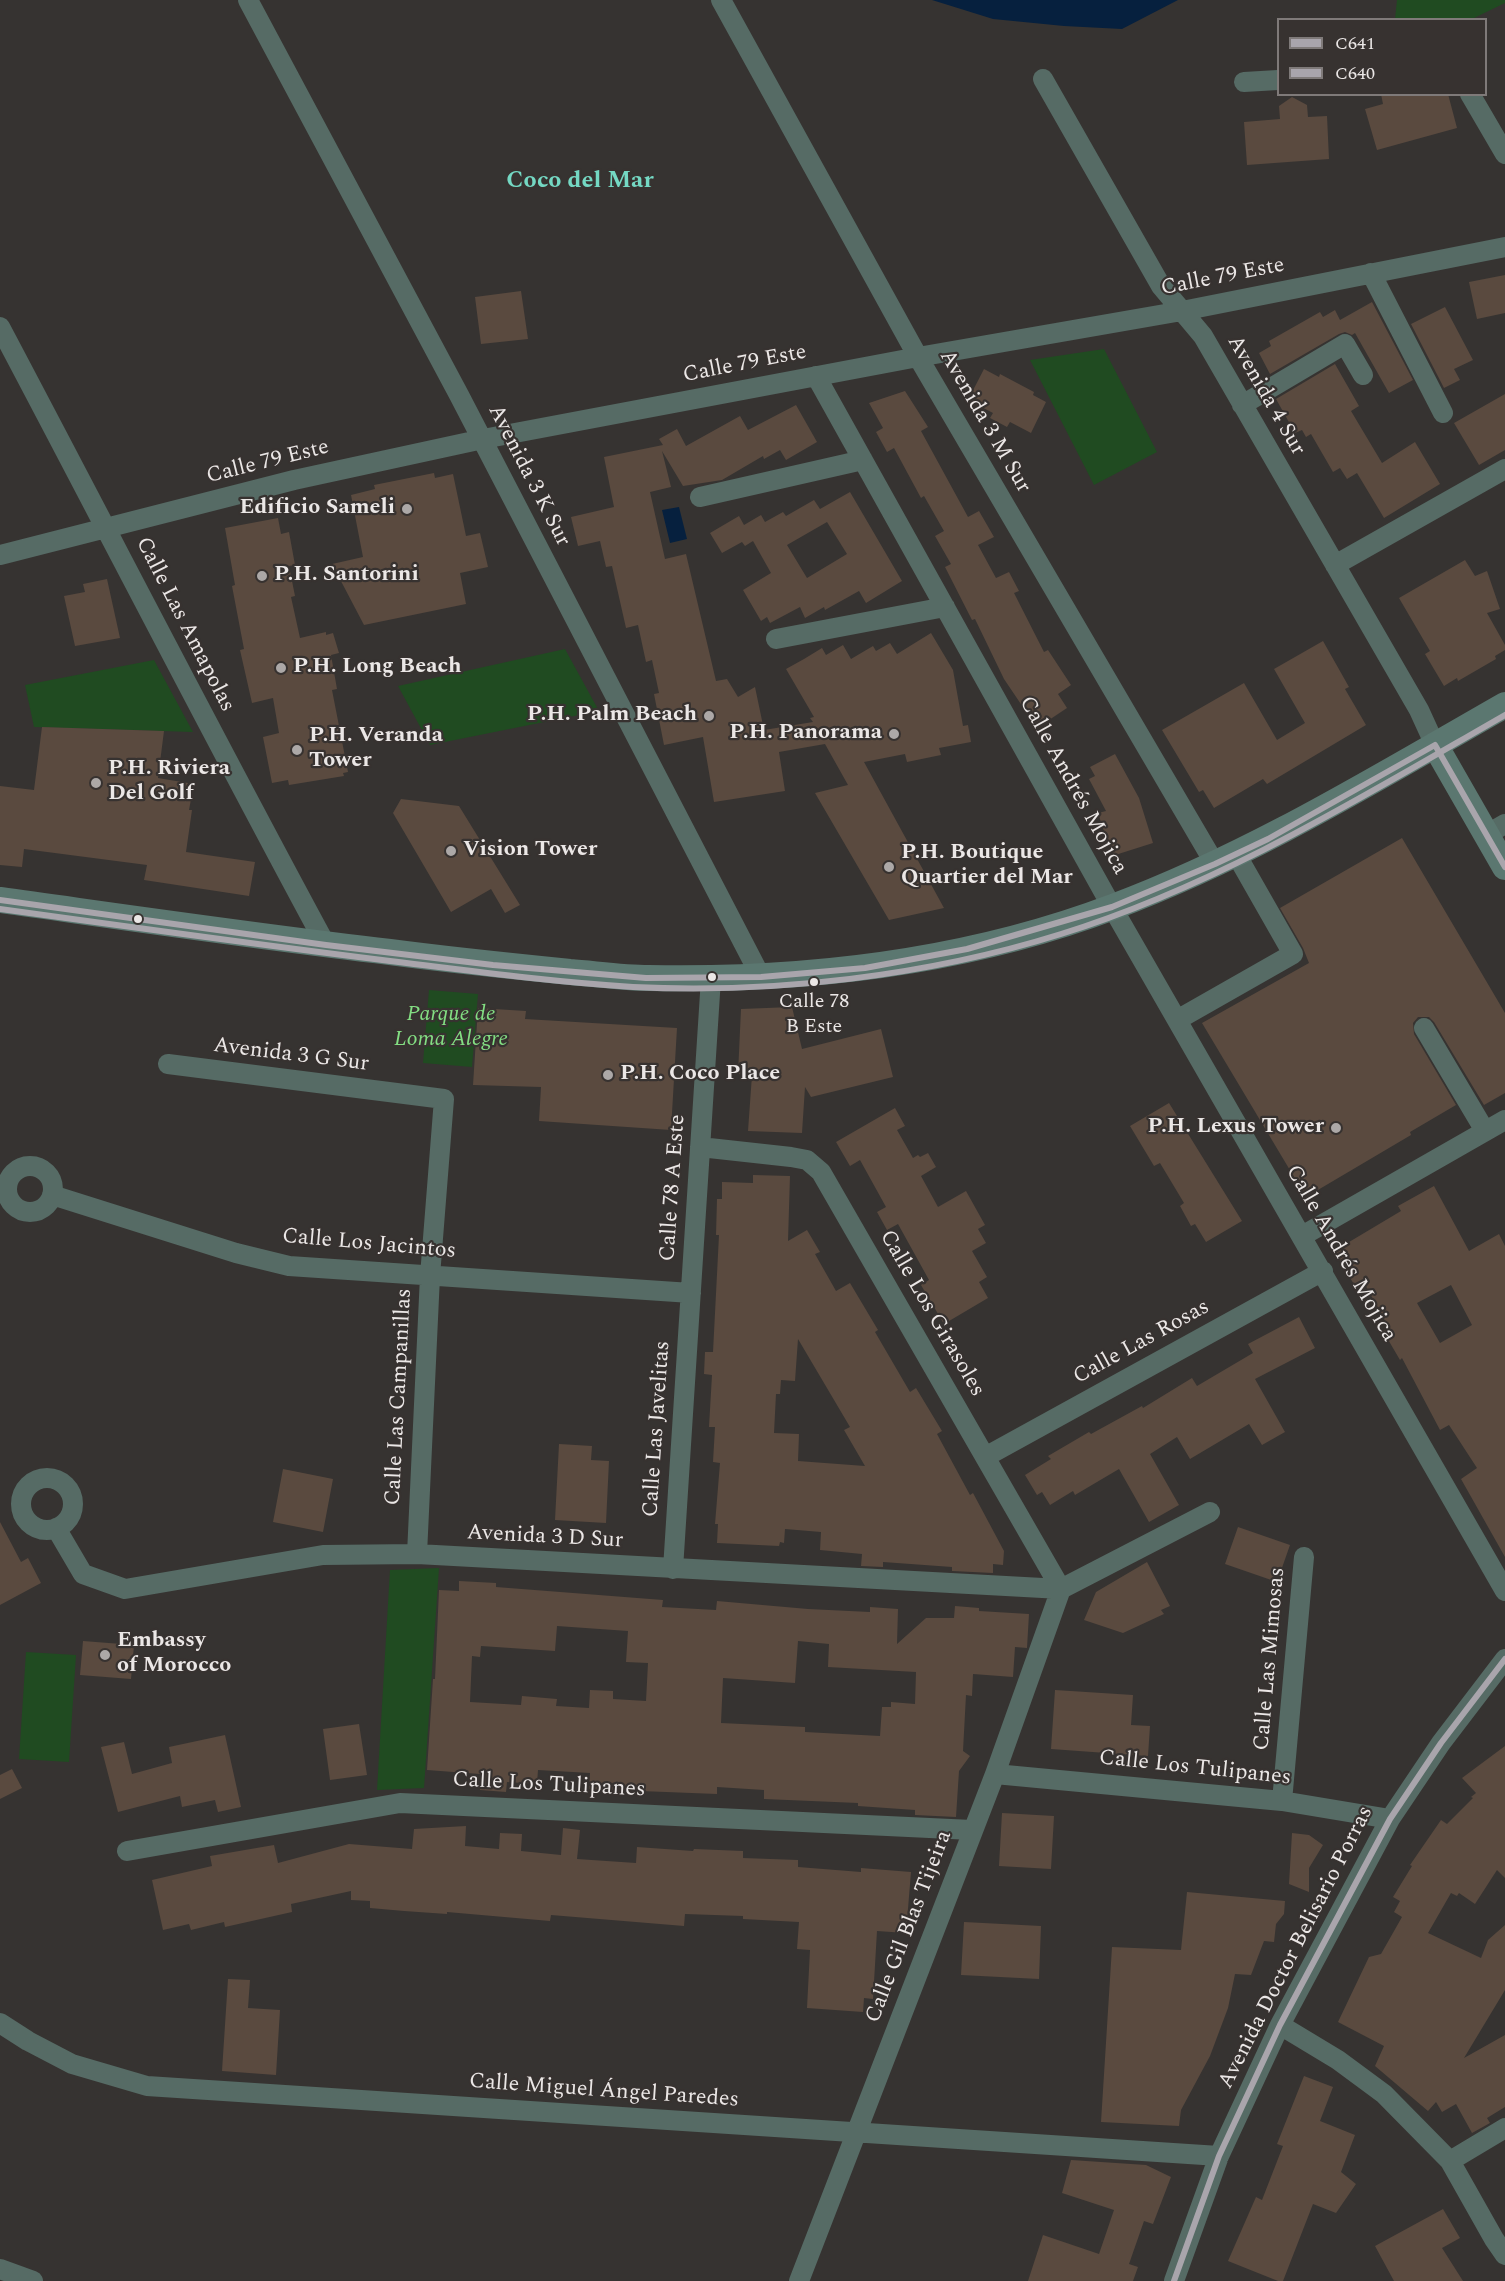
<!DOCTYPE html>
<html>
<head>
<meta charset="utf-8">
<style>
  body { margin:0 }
  #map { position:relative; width:1505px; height:2281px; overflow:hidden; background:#363331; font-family:Spectral,serif }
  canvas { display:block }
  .legend { position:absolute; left:1277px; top:18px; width:210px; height:78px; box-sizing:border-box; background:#373230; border:2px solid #7f7a79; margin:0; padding:8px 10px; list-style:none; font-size:18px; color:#ebe7e6 }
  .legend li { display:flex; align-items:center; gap:12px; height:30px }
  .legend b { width:30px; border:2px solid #7f7a79 }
</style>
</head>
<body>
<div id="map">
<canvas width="1505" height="2281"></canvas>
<ul class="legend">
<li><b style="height:8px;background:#a9a5ac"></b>C641</li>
<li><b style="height:8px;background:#a9a5ac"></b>C640</li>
</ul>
</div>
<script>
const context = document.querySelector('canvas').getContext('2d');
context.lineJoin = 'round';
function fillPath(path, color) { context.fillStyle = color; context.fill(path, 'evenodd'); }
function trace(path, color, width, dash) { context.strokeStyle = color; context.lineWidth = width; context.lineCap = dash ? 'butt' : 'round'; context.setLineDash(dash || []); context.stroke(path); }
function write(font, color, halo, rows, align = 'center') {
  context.font = font + ' Spectral,serif'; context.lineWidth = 4.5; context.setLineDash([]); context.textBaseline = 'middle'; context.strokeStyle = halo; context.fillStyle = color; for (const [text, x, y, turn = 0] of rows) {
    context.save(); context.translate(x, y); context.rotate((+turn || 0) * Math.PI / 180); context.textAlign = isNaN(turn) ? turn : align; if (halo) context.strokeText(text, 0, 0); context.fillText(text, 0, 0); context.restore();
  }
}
const green = new Path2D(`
  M 1397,0 L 1505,0 L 1505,3 L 1472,19 L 1395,19 Z
  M 1104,349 L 1157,452 L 1094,485 L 1030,360 Z
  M 565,649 L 599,711 L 430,745 L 398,686 Z
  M 154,660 L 193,732 L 34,727 L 25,685 Z
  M 429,990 L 478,994 L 472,1067 L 423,1063 Z
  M 439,1568 L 424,1788 L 377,1790 L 390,1570 Z
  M 26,1652 L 76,1655 L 69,1762 L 19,1759 Z`);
const water = new Path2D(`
  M 932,0 L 1178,0 L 1122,29 L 1064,26 L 993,19 Z
  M 679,507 L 687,539 L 670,543 L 662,510 Z`);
const building = new Path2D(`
  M 1381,94 L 1448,94 L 1457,128 L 1377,150 L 1365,109 L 1383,104 Z
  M 1292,97 L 1307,105 L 1308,117 L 1327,116 L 1329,159 L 1247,165 L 1244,122 L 1280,119 L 1279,106 Z
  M 1505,275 L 1505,313 L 1477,319 L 1469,282 Z
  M 521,291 L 528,339 L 481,344 L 475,297 Z
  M 1372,302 L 1413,380 L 1389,393 L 1355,333 L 1352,335 L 1345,332 L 1339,334 L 1270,374 L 1259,353 L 1271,346 L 1269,341 L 1320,312 L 1323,317 L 1335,310 L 1340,320 Z
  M 1445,307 L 1473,360 L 1454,369 L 1460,380 L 1444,388 L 1411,324 Z
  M 1335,364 L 1359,406 L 1351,411 L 1382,463 L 1415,442 L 1440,484 L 1384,518 L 1357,473 L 1347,479 L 1340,468 L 1333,472 L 1311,434 L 1306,437 L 1302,430 L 1295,433 L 1276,399 Z
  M 984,369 L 999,377 L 1000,374 L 1034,392 L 1033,395 L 1046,402 L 1031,433 L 1010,422 L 1007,427 L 990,418 L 993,413 L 968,400 Z
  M 905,391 L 928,427 L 921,431 L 968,517 L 979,511 L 994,537 L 978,545 L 996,578 L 1009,572 L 1019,591 L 1014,593 L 1044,652 L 1048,650 L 1071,685 L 1058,694 L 1067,708 L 1037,728 L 1004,679 L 975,619 L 972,620 L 945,567 L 951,564 L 935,536 L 944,531 L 924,496 L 921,498 L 894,448 L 887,452 L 876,432 L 883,428 L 869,403 Z
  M 1505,394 L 1505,450 L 1479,465 L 1454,423 Z
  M 796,405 L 817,442 L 786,460 L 780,450 L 764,459 L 763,456 L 722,480 L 683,486 L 662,451 L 671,487 L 650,492 L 665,559 L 686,554 L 716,681 L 727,679 L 738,697 L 755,687 L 764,730 L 813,722 L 810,718 L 814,717 L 786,669 L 804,659 L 822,648 L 826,655 L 843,645 L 851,659 L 873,646 L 876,651 L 890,643 L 897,654 L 931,633 L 953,670 L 963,726 L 968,725 L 971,742 L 939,748 L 941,755 L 907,762 L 905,754 L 864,762 L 944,908 L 889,920 L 815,793 L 848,785 L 825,744 L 779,752 L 785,791 L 714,802 L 703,737 L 664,745 L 654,694 L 659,693 L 652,660 L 646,662 L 638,625 L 626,628 L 612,566 L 606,567 L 600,541 L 578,546 L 571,517 L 614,507 L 604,457 L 663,445 L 659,439 L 677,429 L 686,446 L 740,416 L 748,430 Z
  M 434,473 L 435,478 L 453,474 L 466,536 L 480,533 L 488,567 L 460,573 L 466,604 L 364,625 L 332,564 L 363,557 L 351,495 L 375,489 L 374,485 Z
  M 850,492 L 902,581 L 866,603 L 859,591 L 825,610 L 824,607 L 805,618 L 800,607 L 770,623 L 767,617 L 761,621 L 743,590 L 771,573 L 753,541 L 745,546 L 742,542 L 722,553 L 710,533 L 739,516 L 744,525 L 761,515 L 765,522 L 783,512 L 786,516 L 814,500 L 820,509 ZM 827,522 L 847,554 L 807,578 L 787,545 Z
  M 278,518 L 281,534 L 289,532 L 295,565 L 289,566 L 295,596 L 291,597 L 300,638 L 326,632 L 326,635 L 333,633 L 339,653 L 331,655 L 337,689 L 332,690 L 348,772 L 343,773 L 344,776 L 289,785 L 288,780 L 272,783 L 263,737 L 279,733 L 273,698 L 252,703 L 240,650 L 244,649 L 232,586 L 235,585 L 225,528 Z
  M 1465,560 L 1475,576 L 1487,571 L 1500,609 L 1487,613 L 1505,645 L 1505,650 L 1495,656 L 1496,659 L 1458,681 L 1457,678 L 1444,686 L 1425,654 L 1430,651 L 1399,598 Z
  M 107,579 L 120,638 L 75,646 L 64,596 L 85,592 L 83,584 Z
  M 1323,641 L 1349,687 L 1345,689 L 1366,725 L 1267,784 L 1263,779 L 1214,808 L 1203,790 L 1199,792 L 1162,730 L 1244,683 L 1277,740 L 1305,723 L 1274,669 Z
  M 42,727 L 164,731 L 158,778 L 188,783 L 187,794 L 192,794 L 189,810 L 192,810 L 186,852 L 255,862 L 249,896 L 144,880 L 147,865 L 24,849 L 22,867 L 0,865 L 0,786 L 34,790 Z
  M 1115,754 L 1139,798 L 1153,843 L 1112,856 L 1098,813 L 1106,811 L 1089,779 L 1095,776 L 1090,767 Z
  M 401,799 L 459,806 L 520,905 L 505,913 L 491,889 L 451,912 L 393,813 Z
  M 1402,838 L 1505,1013 L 1505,1093 L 1484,1105 L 1434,1022 L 1429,1017 L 1418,1017 L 1413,1023 L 1414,1034 L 1456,1105 L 1410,1132 L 1411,1135 L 1306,1197 L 1202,1023 L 1309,963 L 1303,948 L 1280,908 Z
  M 792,1007 L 802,1049 L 881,1029 L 893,1077 L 811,1097 L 805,1087 L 802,1133 L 748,1131 L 752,1075 L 738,1074 L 741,1009 Z
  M 478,1008 L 526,1011 L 525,1019 L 677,1028 L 671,1130 L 539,1121 L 541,1087 L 473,1085 Z
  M 1169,1103 L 1242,1221 L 1206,1242 L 1195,1224 L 1191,1226 L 1180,1206 L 1184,1203 L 1160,1163 L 1154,1166 L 1130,1126 Z
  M 895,1108 L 905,1126 L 897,1130 L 913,1158 L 918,1155 L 920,1157 L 928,1153 L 936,1167 L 921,1176 L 938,1207 L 966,1191 L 985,1225 L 978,1229 L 986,1243 L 972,1251 L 987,1277 L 979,1282 L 988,1298 L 944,1324 L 921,1285 L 929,1280 L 898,1224 L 887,1230 L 877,1212 L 886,1207 L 860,1160 L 850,1166 L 836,1142 Z
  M 753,1175 L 790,1176 L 788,1241 L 807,1230 L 820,1252 L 815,1254 L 836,1291 L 850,1283 L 878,1330 L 875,1332 L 910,1392 L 916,1388 L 942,1431 L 937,1434 L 970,1495 L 973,1493 L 1004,1551 L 1003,1565 L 993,1564 L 993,1573 L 952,1571 L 952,1567 L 883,1562 L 883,1567 L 861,1566 L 862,1554 L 820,1550 L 821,1532 L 785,1529 L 784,1543 L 780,1542 L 779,1546 L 717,1543 L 718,1524 L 715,1524 L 720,1463 L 713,1462 L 715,1427 L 709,1427 L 712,1375 L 704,1374 L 705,1352 L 713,1352 L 719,1235 L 716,1235 L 717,1199 L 722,1199 L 722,1182 L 753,1183 ZM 798,1339 L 850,1427 L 844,1430 L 865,1466 L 798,1461 L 799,1434 L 774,1433 L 776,1394 L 780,1394 L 781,1380 L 795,1381 Z
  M 1434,1186 L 1469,1251 L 1499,1234 L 1505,1246 L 1505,1557 L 1461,1479 L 1477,1468 L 1449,1425 L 1440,1430 L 1402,1358 L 1400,1360 L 1383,1331 L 1389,1328 L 1363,1281 L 1355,1286 L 1334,1251 L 1401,1211 L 1398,1206 ZM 1451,1285 L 1472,1325 L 1440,1343 L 1417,1303 Z
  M 1299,1317 L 1315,1348 L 1255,1379 L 1285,1432 L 1262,1445 L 1249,1424 L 1190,1459 L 1177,1437 L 1150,1454 L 1179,1505 L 1149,1522 L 1119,1469 L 1075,1495 L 1073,1491 L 1050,1505 L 1042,1492 L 1037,1495 L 1025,1475 L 1051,1459 L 1048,1456 L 1089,1432 L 1091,1434 L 1142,1406 L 1143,1408 L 1192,1378 L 1197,1386 L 1253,1353 L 1248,1344 Z
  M 559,1444 L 592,1446 L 591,1460 L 609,1461 L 606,1523 L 555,1520 Z
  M 283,1469 L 333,1479 L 323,1532 L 273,1522 Z
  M 0,1522 L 21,1562 L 28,1558 L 41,1583 L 0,1605 Z
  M 1238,1527 L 1290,1545 L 1277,1582 L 1225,1564 Z
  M 1147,1562 L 1170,1606 L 1161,1610 L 1164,1614 L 1123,1633 L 1084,1620 L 1096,1592 Z
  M 459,1581 L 496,1583 L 496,1587 L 663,1600 L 662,1607 L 716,1610 L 717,1601 L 808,1609 L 870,1612 L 870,1607 L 898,1609 L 897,1644 L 926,1618 L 954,1618 L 955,1606 L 979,1608 L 979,1611 L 1029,1614 L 1027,1648 L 1015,1647 L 1013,1677 L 973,1674 L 972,1696 L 966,1695 L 963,1751 L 970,1756 L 959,1771 L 956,1817 L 915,1815 L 915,1810 L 858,1806 L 858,1803 L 764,1799 L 764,1790 L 717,1787 L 717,1794 L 589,1789 L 590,1773 L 538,1770 L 537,1784 L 507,1782 L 506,1792 L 480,1790 L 480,1774 L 427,1770 L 433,1679 L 435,1679 L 439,1590 L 459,1591 ZM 557,1626 L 628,1631 L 626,1662 L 648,1663 L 646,1701 L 613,1699 L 613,1691 L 590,1690 L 589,1708 L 556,1706 L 557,1699 L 522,1696 L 521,1705 L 470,1702 L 472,1656 L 480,1657 L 481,1646 L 555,1651 ZM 798,1641 L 829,1644 L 828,1667 L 916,1672 L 915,1704 L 891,1702 L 891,1707 L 882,1707 L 880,1736 L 805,1732 L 805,1727 L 721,1723 L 723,1678 L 795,1683 Z
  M 83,1641 L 134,1645 L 131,1679 L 80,1675 Z
  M 1055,1690 L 1133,1695 L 1131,1725 L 1150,1726 L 1148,1756 L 1051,1749 Z
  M 359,1724 L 367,1775 L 330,1780 L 323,1729 Z
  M 225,1735 L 241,1807 L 218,1812 L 215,1800 L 182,1807 L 180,1796 L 118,1812 L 101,1747 L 124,1742 L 132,1774 L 172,1763 L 169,1747 Z
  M 1505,1746 L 1505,1878 L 1497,1870 L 1475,1904 L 1459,1893 L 1457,1896 L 1451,1893 L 1428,1933 L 1481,1958 L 1488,1940 L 1505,1925 L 1505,1990 L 1464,2058 L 1505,2035 L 1505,2107 L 1487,2118 L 1490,2123 L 1472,2133 L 1456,2104 L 1442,2112 L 1436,2102 L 1428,2111 L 1375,2066 L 1384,2046 L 1338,2022 L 1369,1957 L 1381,1954 L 1402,1917 L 1394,1912 L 1400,1901 L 1393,1897 L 1412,1866 L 1410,1865 L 1441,1820 L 1447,1824 L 1473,1798 L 1471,1797 L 1476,1793 L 1462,1778 Z
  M 12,1769 L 22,1788 L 0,1799 L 0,1775 Z
  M 1002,1813 L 1054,1816 L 1051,1869 L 999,1866 Z
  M 466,1826 L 465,1846 L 499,1849 L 500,1833 L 522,1834 L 521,1851 L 561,1855 L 563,1828 L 580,1830 L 577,1859 L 636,1863 L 637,1847 L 693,1851 L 694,1849 L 743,1851 L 743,1858 L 798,1860 L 798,1867 L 861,1872 L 861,1868 L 911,1872 L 906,1933 L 877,1931 L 873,1999 L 864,1998 L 863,2012 L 807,2008 L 810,1950 L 797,1949 L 799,1922 L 743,1919 L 743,1916 L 685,1914 L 684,1926 L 551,1915 L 550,1921 L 447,1912 L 447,1914 L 404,1911 L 370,1908 L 370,1901 L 351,1900 L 351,1891 L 291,1904 L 292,1912 L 225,1927 L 224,1922 L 191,1930 L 189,1924 L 163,1930 L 152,1880 L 212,1866 L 210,1856 L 274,1845 L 278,1863 L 349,1844 L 412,1849 L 414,1829 Z
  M 1292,1833 L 1309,1835 L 1323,1845 L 1309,1868 L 1309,1892 L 1289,1884 Z
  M 1187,1892 L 1285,1901 L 1284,1914 L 1276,1924 L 1274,1942 L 1264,1941 L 1251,1975 L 1235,1974 L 1228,2008 L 1210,2056 L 1181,2110 L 1179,2126 L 1101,2122 L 1112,1947 L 1181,1950 Z
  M 964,1922 L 1041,1926 L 1039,1979 L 961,1975 Z
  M 228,1979 L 250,1980 L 248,2008 L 280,2010 L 276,2075 L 222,2071 Z
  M 1304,2076 L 1333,2087 L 1320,2121 L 1355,2135 L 1341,2172 L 1356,2184 L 1336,2213 L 1313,2204 L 1283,2281 L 1278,2281 L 1228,2261 L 1256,2197 L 1262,2200 L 1283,2146 L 1277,2144 Z
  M 1071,2160 L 1146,2165 L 1171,2177 L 1153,2224 L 1144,2221 L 1129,2264 L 1138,2267 L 1133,2281 L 1028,2281 L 1043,2235 L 1099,2254 L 1114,2210 L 1062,2193 Z
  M 1443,2209 L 1460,2238 L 1442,2248 L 1463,2281 L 1394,2281 L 1375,2246 Z`);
const minor = new Path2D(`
  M 248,0 L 459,395 L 761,977
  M 721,0 L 918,357 L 1215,864
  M 1043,79 L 1161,286 L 1203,336 L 1419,710 L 1435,745
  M 1244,82 L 1278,80
  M 1470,94 L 1505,154
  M 1371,273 L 1443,413
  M 0,327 C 109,533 215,740 326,945
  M 816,376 L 1112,907 L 1505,1591
  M 1242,405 L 1345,344 L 1363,375
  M 700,497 L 863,460
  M 0,555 L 294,480 L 483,439 L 918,357 L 1182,311 L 1505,247
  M 1335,565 L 1505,469
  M 776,639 L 945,607
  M 1486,835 L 1505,824
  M 1177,1020 L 1293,954 L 1236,854
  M 1424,1028 L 1485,1131
  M 168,1064 L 444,1099 L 430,1276 L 417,1554
  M 700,1147 L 791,1157 L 807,1160 L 821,1172 L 1061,1589
  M7 1189a23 23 0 1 1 46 0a23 23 0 1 1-46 0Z
  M 52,1195 L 236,1253 L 289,1266 L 691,1293
  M 1302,1236 L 1505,1120
  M 985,1457 L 1323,1271
  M21 1504a26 26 0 1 1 52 0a26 26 0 1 1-52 0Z
  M 56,1528 L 83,1574 L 125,1589 L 323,1555 L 417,1554 L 1061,1589
  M 673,1569 L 711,978
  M 1061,1589 L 1210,1512
  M 995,1774 L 1282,1801 L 1390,1819
  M 1282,1801 L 1304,1557
  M 127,1851 L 400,1803 L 972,1830
  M 0,2023 L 28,2041 L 72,2064 L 147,2086 L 1219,2156
  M 1280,2025 L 1338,2060 L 1384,2094 L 1450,2161 L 1494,2239 L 1505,2255
  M 1450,2161 L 1505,2128
  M 0,2269 L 33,2281
  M 799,2281 L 995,1774 L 1061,1589
  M 1174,2281 L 1219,2156 L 1280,2025 L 1390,1819 L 1441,1743 L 1505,1659`);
const major = new Path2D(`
  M 1435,745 L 1505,867
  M 0,900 C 130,918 260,937 390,952 C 450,960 510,966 570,972 C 596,974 623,978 649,978 C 805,981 967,962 1113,907 C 1252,855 1377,778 1505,705`);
const bus1 = new Path2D(`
  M 0,900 L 326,945 L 493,965 L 646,978 L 761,977 L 865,968 L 967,949 L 1112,907 L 1215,864 L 1268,839 L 1435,745 L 1505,867
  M 1174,2281 L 1219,2156 L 1280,2025 L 1390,1819 L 1441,1743 L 1505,1659`);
const bus2 = new Path2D(`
  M 0,909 C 130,927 260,945 390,961 C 471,971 552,982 633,987 C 774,994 927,976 1061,934 C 1219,885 1362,797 1505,715`);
const markers = [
  [407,509,6,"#aca8a7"],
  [262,576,6,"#aca8a7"],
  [281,668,6,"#aca8a7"],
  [709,716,6,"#aca8a7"],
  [894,734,6,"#aca8a7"],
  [297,750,6,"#aca8a7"],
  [96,783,6,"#aca8a7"],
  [451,851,6,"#aca8a7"],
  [889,867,6,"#aca8a7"],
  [138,919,5,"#ebe7e6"],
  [712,977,5,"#ebe7e6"],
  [814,982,5,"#ebe7e6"],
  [608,1075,6,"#aca8a7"],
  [1336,1128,6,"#aca8a7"],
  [105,1655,6,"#aca8a7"]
];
const busNames = [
  ["Calle 78",814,1003],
  ["B Este",814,1028]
];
const streetNames = [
  ["Calle 79 Este",1223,278,-11],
  ["Calle 79 Este",745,365,-11],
  ["Avenida 4 Sur",1265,396,60],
  ["Avenida 3 M Sur",984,422,60],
  ["Calle 79 Este",268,463,-14],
  ["Avenida 3 K Sur",528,476,63],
  ["Calle Las Amapolas",184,625,63],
  ["Calle Andrés Mojica",1072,786,61],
  ["Avenida 3 G Sur",291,1056,7],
  ["Calle 78 A Este",674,1188,-86],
  ["Calle Los Jacintos",369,1245,5],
  ["Calle Andrés Mojica",1340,1254,60],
  ["Calle Los Girasoles",931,1314,60],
  ["Calle Las Rosas",1142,1343,-29],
  ["Calle Las Campanillas",400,1397,-87],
  ["Calle Las Javelitas",658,1429,-86],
  ["Avenida 3 D Sur",545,1538,3],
  ["Calle Las Mimosas",1271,1659,-85],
  ["Calle Los Tulipanes",1195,1769,6],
  ["Calle Los Tulipanes",549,1786,3],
  ["Calle Gil Blas Tijeira",910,1927,-69],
  ["Avenida Doctor Belisario Porras",1297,1948,-63],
  ["Calle Miguel Ángel Paredes",604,2092,4]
];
const poiNames = [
  ["Edificio Sameli",395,509,"right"],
  ["P.H. Santorini",274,576],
  ["P.H. Long Beach",293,668],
  ["P.H. Palm Beach",697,716,"right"],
  ["P.H. Panorama",882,734,"right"],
  ["P.H. Veranda",309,737],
  ["Tower",309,762],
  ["P.H. Riviera",108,770],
  ["Del Golf",108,795],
  ["Vision Tower",463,851],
  ["P.H. Boutique",901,854],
  ["Quartier del Mar",901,879],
  ["P.H. Coco Place",620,1075],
  ["P.H. Lexus Tower",1324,1128,"right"],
  ["Embassy",117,1642],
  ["of Morocco",117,1667]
];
const parkNames = [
  ["Parque de",451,1016],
  ["Loma Alegre",451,1041]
];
const neighbourhoodNames = [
  ["Coco del Mar",580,182]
];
fillPath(green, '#204b21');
fillPath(water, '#06203e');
fillPath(building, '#5a4a3f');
trace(minor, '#566b65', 20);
trace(major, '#5b7770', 26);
trace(bus1, '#a9a5ac', 6);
trace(bus2, '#a9a5ac', 6);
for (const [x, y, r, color] of markers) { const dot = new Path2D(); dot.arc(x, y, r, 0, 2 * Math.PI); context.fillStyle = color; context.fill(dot); trace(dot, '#373230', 2); }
write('20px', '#ebe7e6', '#373230', busNames);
write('22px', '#ebe7e6', '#373230', streetNames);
write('bold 22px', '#ebe7e6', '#373230', poiNames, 'left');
write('italic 22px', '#83de83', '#373230', parkNames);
write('bold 24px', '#74d8c3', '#373230', neighbourhoodNames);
</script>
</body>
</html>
